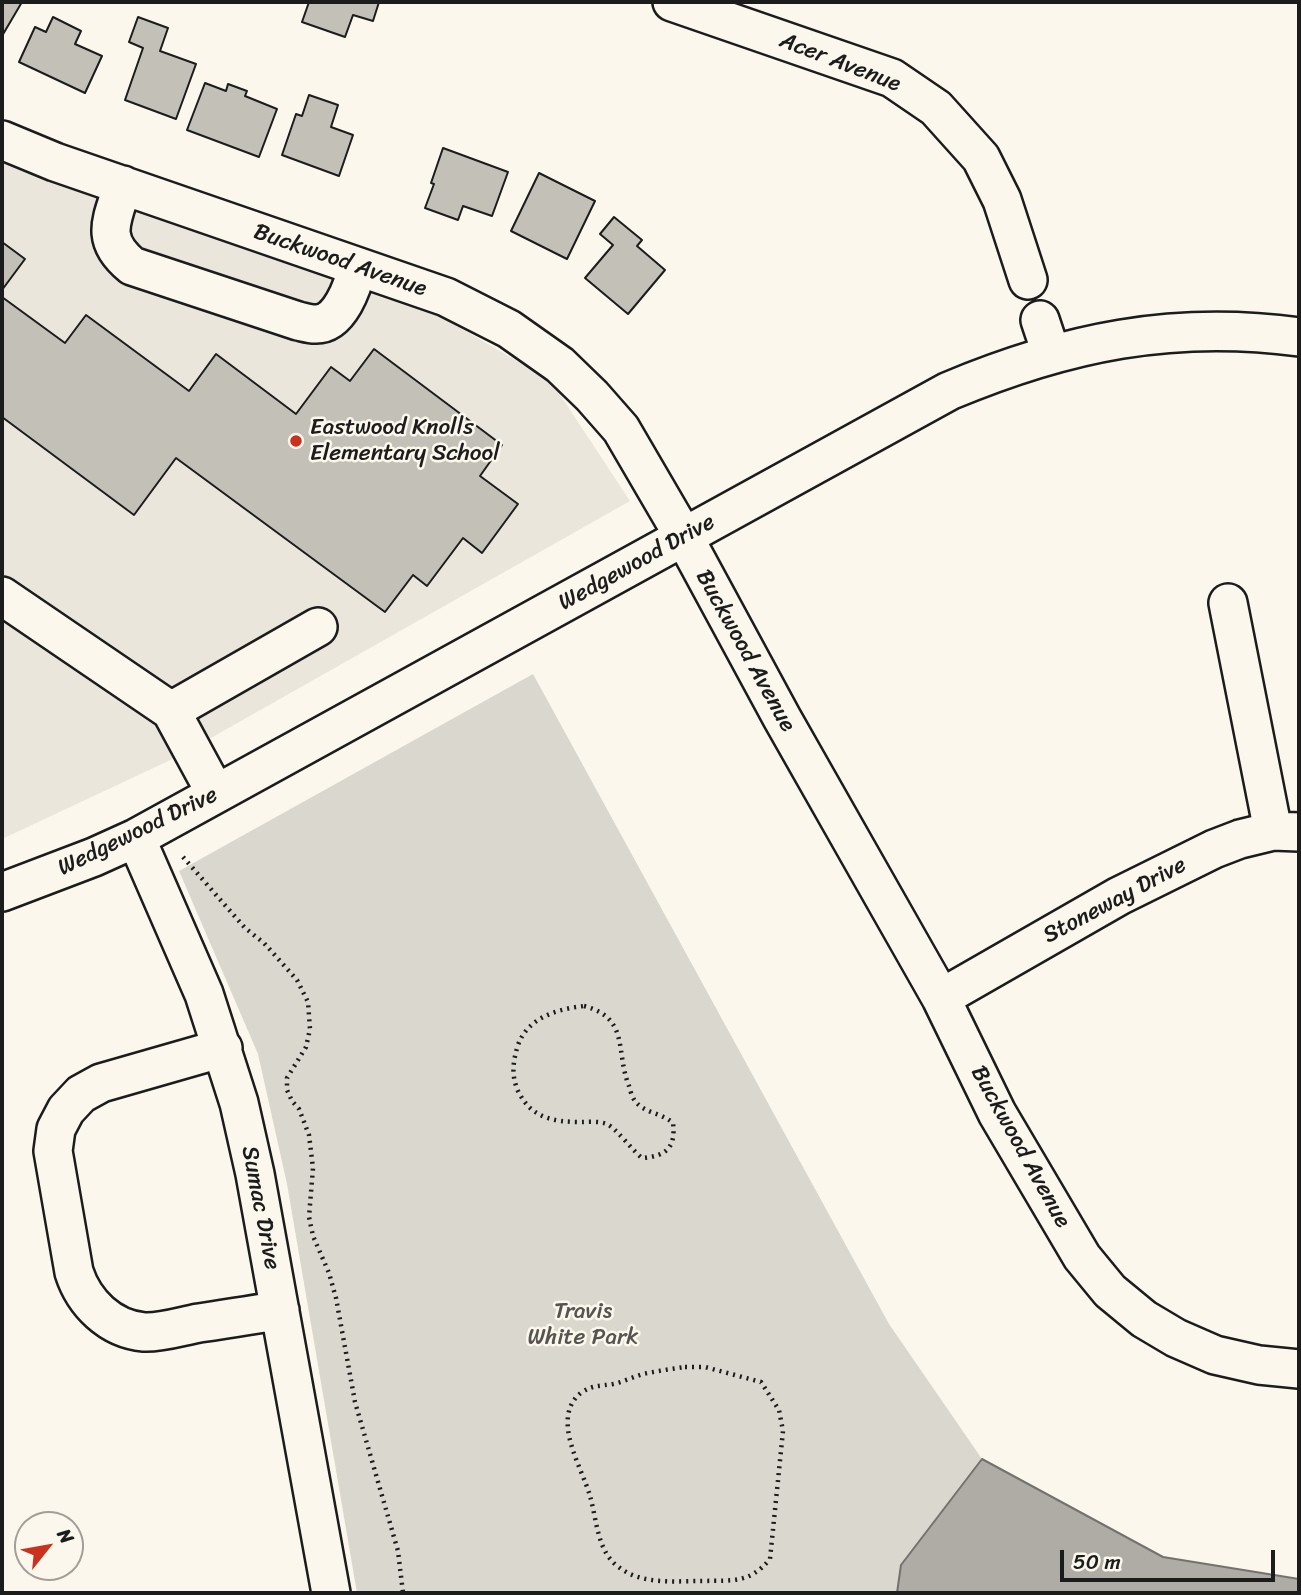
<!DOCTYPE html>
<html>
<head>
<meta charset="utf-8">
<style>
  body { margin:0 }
  #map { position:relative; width:1301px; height:1595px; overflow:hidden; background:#fbf7ec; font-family:Sriracha,sans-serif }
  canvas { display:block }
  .frame { position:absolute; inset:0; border:4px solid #1c1c1c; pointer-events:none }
  .north { position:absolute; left:14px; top:1511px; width:70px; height:70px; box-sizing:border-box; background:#fbf7ec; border:2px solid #a29f99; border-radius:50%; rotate:59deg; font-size:19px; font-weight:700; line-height:28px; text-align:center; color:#1c1c1c }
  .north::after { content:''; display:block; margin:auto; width:24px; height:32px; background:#c8321e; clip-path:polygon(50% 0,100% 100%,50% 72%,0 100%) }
  .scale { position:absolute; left:1060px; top:1550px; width:215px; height:32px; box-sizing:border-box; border:4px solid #1c1c1c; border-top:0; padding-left:9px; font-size:21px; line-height:24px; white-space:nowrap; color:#1c1c1c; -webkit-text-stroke:5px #fbf7ec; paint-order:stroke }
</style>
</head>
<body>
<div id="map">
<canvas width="1301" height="1595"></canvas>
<div class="frame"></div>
<div class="north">N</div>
<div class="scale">50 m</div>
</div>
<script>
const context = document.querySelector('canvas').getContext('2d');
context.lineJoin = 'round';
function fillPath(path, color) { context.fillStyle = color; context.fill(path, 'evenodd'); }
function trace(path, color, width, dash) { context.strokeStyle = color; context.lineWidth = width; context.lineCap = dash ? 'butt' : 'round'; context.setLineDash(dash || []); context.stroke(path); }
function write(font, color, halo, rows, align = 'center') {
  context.font = font + ' Sriracha,sans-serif'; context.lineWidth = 5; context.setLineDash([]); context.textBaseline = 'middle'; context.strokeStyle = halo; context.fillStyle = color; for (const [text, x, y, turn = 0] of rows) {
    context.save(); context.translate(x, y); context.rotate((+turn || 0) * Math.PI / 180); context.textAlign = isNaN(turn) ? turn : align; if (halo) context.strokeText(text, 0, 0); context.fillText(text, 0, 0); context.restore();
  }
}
const built = new Path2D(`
  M 2,145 L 411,299 L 551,381 L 630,501 L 179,756 L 2,839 Z`);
const green = new Path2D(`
  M 533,674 L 889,1324 L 982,1459 L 901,1565 L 897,1593 L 357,1593 L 287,1184 L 258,1054 L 179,871 Z`);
const water = new Path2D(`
  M 982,1459 L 1163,1557 L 1299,1579 L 1299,1593 L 897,1593 L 901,1565 Z`);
const building = new Path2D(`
  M 2,2 L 22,2 L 2,36 Z
  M 309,2 L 379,2 L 373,21 L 353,15 L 345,37 L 302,22 Z
  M 53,17 L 81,31 L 75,44 L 102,56 L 85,93 L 19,62 L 35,27 L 46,32 Z
  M 138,17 L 168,28 L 160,51 L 196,64 L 176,119 L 125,100 L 143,48 L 129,42 Z
  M 205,83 L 226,91 L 228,84 L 247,91 L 245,96 L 277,109 L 259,157 L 187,130 Z
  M 309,95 L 338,105 L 331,127 L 353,135 L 339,176 L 282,155 L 296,114 L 302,116 Z
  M 443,148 L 508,172 L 492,216 L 463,206 L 458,220 L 425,208 L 434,184 L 431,183 Z
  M 539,173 L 595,201 L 567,259 L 511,231 Z
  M 614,217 L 642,240 L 637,246 L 665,270 L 628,314 L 585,278 L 613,245 L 600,234 Z
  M 2,242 L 25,259 L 2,290 Z
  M 2,297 L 65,343 L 86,315 L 189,391 L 216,354 L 296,414 L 331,367 L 350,381 L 374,349 L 502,445 L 480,476 L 518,504 L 482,553 L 463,538 L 427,586 L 413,575 L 385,612 L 176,458 L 134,515 L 2,417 Z`);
const path = new Path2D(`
  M 183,857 L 245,928 L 264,943 L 297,980 L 308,1002 L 310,1029 L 306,1047 L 287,1078 L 287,1090 L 292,1101 L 299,1109 L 309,1135 L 313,1168 L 309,1217 L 313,1236 L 329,1273 L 336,1298 L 355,1402 L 398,1551 L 403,1593
  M 584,1006 C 630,1018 615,1051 629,1086 C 630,1090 632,1097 635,1101 C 644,1113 662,1113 673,1123 C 676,1148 666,1156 642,1158 C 631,1149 617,1129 607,1124 C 599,1121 589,1122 581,1122 C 553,1122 531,1118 518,1091 C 511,1075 513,1061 518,1045 C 528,1017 558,1009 584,1006 Z
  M 685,1367 L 705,1367 L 761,1382 L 779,1410 L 783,1431 L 770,1559 C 749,1584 733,1580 703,1581 C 676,1581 643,1585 620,1568 C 597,1553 597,1520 590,1496 C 582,1467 549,1417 582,1392 C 593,1385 601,1386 613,1384 C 623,1382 633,1377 643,1374 C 657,1371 671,1369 685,1367 Z`);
const minor = new Path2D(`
  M 672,2 L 892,78 L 936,108 L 981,158 L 1002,200 L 1028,280
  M 2,140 L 55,162 L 446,297 L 509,329 L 560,365 L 592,396 L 621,429 L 684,537 L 782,718 L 941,998 L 997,1113 L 1082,1257 L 1110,1291 L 1144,1319 L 1176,1338 L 1215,1355 L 1259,1365 L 1299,1369
  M 123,185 C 112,220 99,239 132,266 L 298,321 C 303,322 310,324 315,324 C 340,325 353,286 357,267
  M 1040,320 L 1051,353
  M 2,596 L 171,711 L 318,627
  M 1228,603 L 1273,831
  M 171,711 L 216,794
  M 136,838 L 204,994 L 239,1103 L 255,1174 L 331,1593
  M 2,892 L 94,857 L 136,838 L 949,391 C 1066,342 1173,320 1299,337
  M 941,998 L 1119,896 L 1214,849 L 1240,839 L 1273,831 L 1299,832
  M 223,1048 L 101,1083 L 81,1094 L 66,1110 L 56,1129 L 53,1151 L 74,1272 C 84,1303 110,1329 144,1332 C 161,1333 182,1326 199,1323 C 226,1319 253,1315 280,1310`);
const markers = [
  [296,441,7,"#c8321e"]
];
const streetNames = [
  ["Acer Avenue",840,63,21],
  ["Buckwood Avenue",340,261,19],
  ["Wedgewood Drive",637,563,-29],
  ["Buckwood Avenue",745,651,61],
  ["Wedgewood Drive",138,832,-26],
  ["Stoneway Drive",1115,901,-28],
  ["Buckwood Avenue",1020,1147,61],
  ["Sumac Drive",260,1208,79]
];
const poiNames = [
  ["Eastwood Knolls",310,428],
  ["Elementary School",310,454]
];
const parkNames = [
  ["Travis",583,1312],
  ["White Park",583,1338]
];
fillPath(built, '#eae6dc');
fillPath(green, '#dad7ce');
fillPath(water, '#afaca5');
trace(water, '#74726e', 2);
fillPath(building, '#c3c0b8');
trace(building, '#1c1c1c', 2);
trace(minor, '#1c1c1c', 42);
trace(path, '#1c1c1c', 4.5, [2, 5]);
trace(minor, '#fbf7ec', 37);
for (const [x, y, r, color] of markers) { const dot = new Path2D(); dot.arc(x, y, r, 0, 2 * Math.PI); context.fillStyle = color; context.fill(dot); trace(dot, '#fbf7ec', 2.5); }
write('23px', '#1c1c1c', '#fbf7ec', streetNames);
write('23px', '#1c1c1c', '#fbf7ec', poiNames, 'left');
write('23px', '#555451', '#fbf7ec', parkNames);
</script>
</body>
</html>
